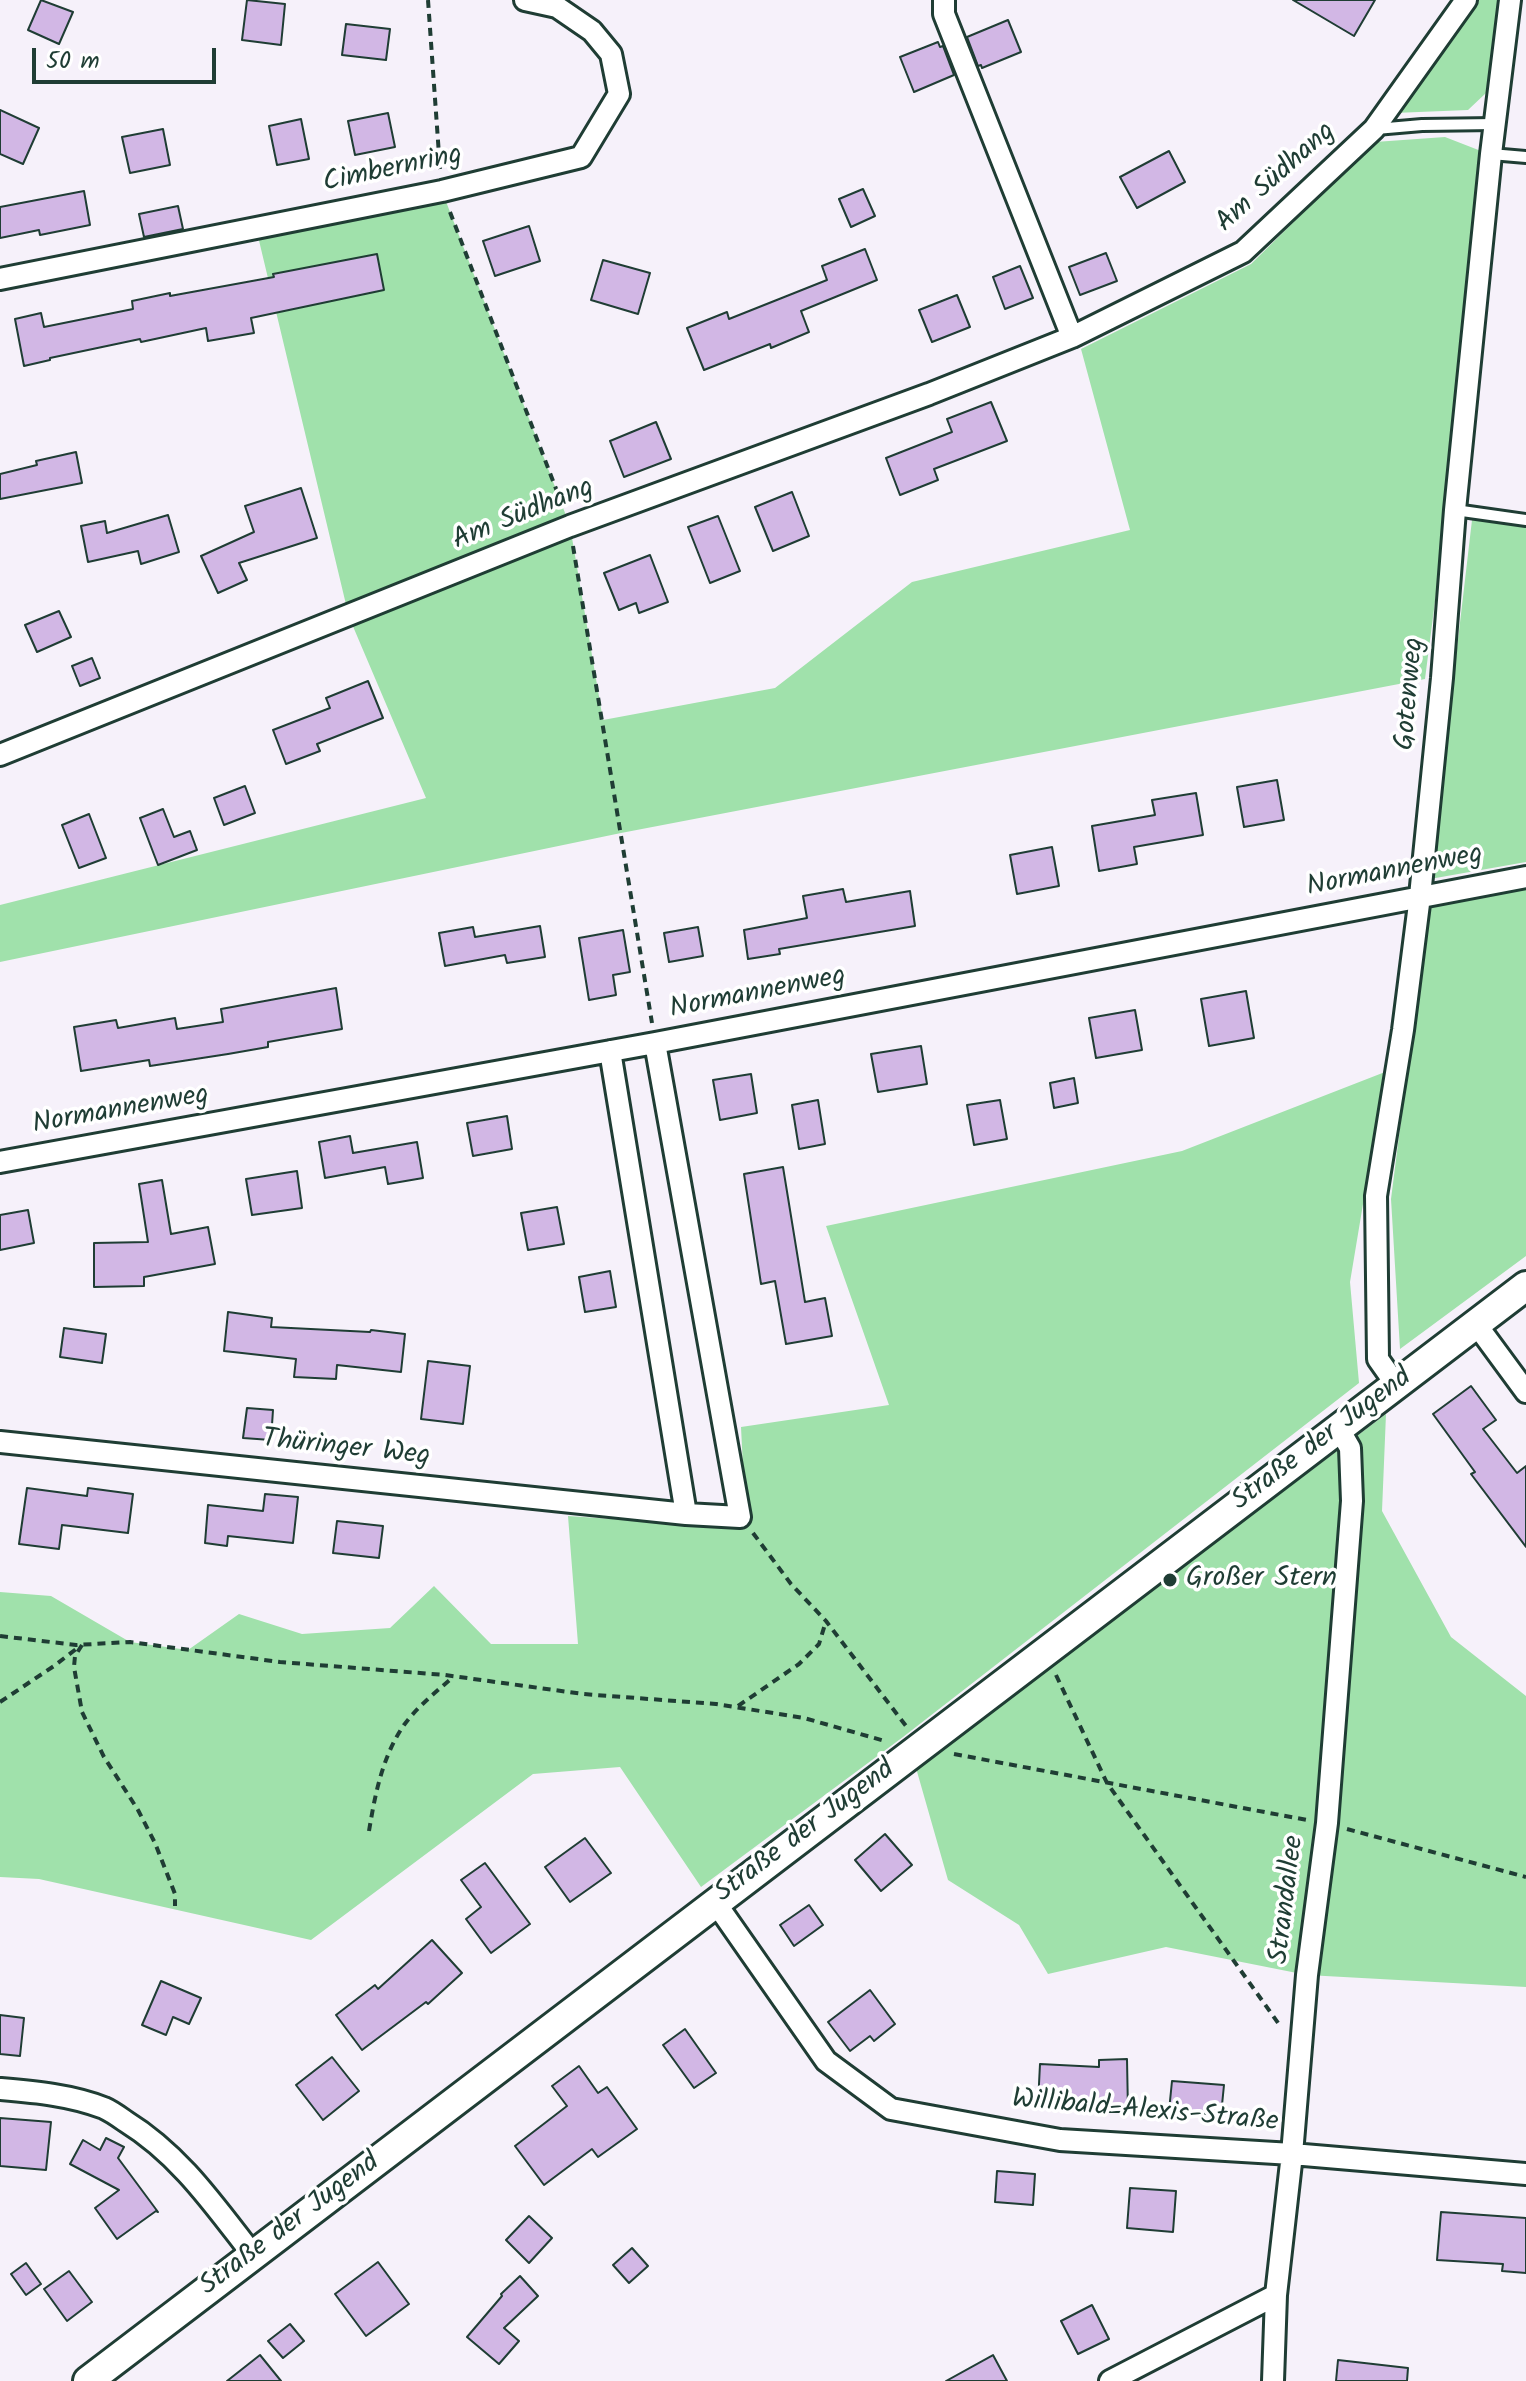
<!DOCTYPE html>
<html>
<head>
<meta charset="utf-8">
<style>
  body { margin:0 }
  #map { position:relative; width:1526px; height:2381px; overflow:hidden; background:#f6f1fa; font-family:Kalam,sans-serif }
  canvas { display:block }
  .scale { position:absolute; left:32px; top:48px; width:184px; height:36px; box-sizing:border-box; border:4px solid #1f3d34; border-top:0; padding-left:10px; font-size:24px; line-height:28px; white-space:nowrap; color:#1f3d34; -webkit-text-stroke:6px #fff; paint-order:stroke }
</style>
</head>
<body>
<div id="map">
<canvas width="1526" height="2381"></canvas>
<div class="scale">50 m</div>
</div>
<script>
const context = document.querySelector('canvas').getContext('2d');
context.lineJoin = 'round';
function fillPath(path, color) { context.fillStyle = color; context.fill(path, 'evenodd'); }
function trace(path, color, width, dash) { context.strokeStyle = color; context.lineWidth = width; context.lineCap = dash ? 'butt' : 'round'; context.setLineDash(dash || []); context.stroke(path); }
function write(font, color, halo, rows, align = 'center') {
  context.font = font + ' Kalam,sans-serif'; context.lineWidth = 7; context.setLineDash([]); context.textBaseline = 'middle'; context.strokeStyle = halo; context.fillStyle = color; for (const [text, x, y, turn = 0] of rows) {
    context.save(); context.translate(x, y); context.rotate((+turn || 0) * Math.PI / 180); context.textAlign = isNaN(turn) ? turn : align; if (halo) context.strokeText(text, 0, 0); context.fillText(text, 0, 0); context.restore();
  }
}
const green = new Path2D(`
  M 1475,0 L 1499,0 L 1486,93 L 1468,110 L 1394,113 Z
  M 1445,137 L 1481,151 L 1446,516 L 1425,679 L 621,833 L 0,962 L 0,905 L 426,798 L 349,617 L 256,228 L 442,191 L 570,526 L 603,720 L 775,688 L 912,582 L 1130,530 L 1081,349 L 1251,264 L 1375,142 Z
  M 1472,520 L 1526,527 L 1526,862 L 1430,879 Z
  M 1526,887 L 1526,1256 L 1400,1349 L 1391,1199 L 1412,1034 L 1423,906 Z
  M 1385,1072 L 1350,1282 L 1359,1383 L 903,1737 L 701,1887 L 620,1767 L 533,1774 L 311,1940 L 39,1879 L 0,1877 L 0,1592 L 51,1596 L 130,1642 L 188,1650 L 239,1614 L 302,1634 L 390,1628 L 434,1586 L 491,1644 L 578,1644 L 568,1516 L 746,1528 L 741,1427 L 889,1405 L 826,1226 L 1182,1151 Z
  M 1386,1414 L 1382,1511 L 1451,1637 L 1526,1696 L 1526,1987 L 1307,1975 L 1166,1947 L 1048,1974 L 1019,1925 L 948,1880 L 916,1768 Z`);
const building = new Path2D(`
  M 41,0 L 73,12 L 59,44 L 28,30 Z
  M 247,0 L 285,4 L 281,45 L 242,40 Z
  M 1293,0 L 1375,0 L 1354,36 Z
  M 1008,20 L 1021,52 L 982,68 L 981,65 L 978,66 L 967,37 Z
  M 346,24 L 390,29 L 386,60 L 342,55 Z
  M 938,42 L 940,47 L 943,46 L 954,75 L 914,92 L 900,57 Z
  M 0,110 L 39,128 L 23,164 L 0,154 Z
  M 388,113 L 395,147 L 355,155 L 348,121 Z
  M 301,119 L 309,159 L 277,165 L 269,126 Z
  M 163,129 L 170,165 L 130,173 L 122,137 Z
  M 1169,151 L 1185,182 L 1137,208 L 1120,177 Z
  M 863,189 L 875,216 L 851,227 L 839,199 Z
  M 84,191 L 90,225 L 40,235 L 39,230 L 0,238 L 0,207 Z
  M 178,206 L 183,229 L 144,237 L 139,214 Z
  M 529,226 L 540,261 L 495,276 L 483,241 Z
  M 865,249 L 877,280 L 801,311 L 809,332 L 771,348 L 770,344 L 704,370 L 687,328 L 727,312 L 729,319 L 827,280 L 822,266 Z
  M 1106,253 L 1117,281 L 1080,295 L 1069,267 Z
  M 377,254 L 384,290 L 251,318 L 254,333 L 208,341 L 206,328 L 141,342 L 140,339 L 50,358 L 50,360 L 24,366 L 15,319 L 41,313 L 44,327 L 133,309 L 132,301 L 170,293 L 170,296 L 274,277 L 273,274 Z
  M 603,260 L 650,273 L 638,314 L 591,300 Z
  M 1020,266 L 1033,298 L 1005,309 L 993,277 Z
  M 957,295 L 970,327 L 932,342 L 919,310 Z
  M 991,402 L 1007,441 L 934,469 L 938,480 L 900,495 L 886,458 L 952,432 L 947,419 Z
  M 656,422 L 671,459 L 624,477 L 610,441 Z
  M 76,452 L 82,483 L 0,499 L 0,474 L 37,465 L 36,461 Z
  M 301,488 L 317,538 L 239,563 L 247,580 L 218,593 L 201,556 L 254,532 L 245,506 Z
  M 792,492 L 809,536 L 773,551 L 755,507 Z
  M 168,515 L 179,552 L 141,564 L 138,551 L 88,562 L 81,526 L 105,521 L 107,533 Z
  M 718,516 L 740,571 L 710,583 L 688,527 Z
  M 650,555 L 668,602 L 639,613 L 636,603 L 619,610 L 604,573 Z
  M 59,611 L 71,637 L 37,652 L 25,625 Z
  M 92,658 L 100,678 L 80,686 L 72,666 Z
  M 368,681 L 383,718 L 317,744 L 320,751 L 286,764 L 273,730 L 330,708 L 326,698 Z
  M 1277,780 L 1284,820 L 1244,827 L 1237,787 Z
  M 245,786 L 255,813 L 224,825 L 214,798 Z
  M 1196,793 L 1203,835 L 1134,847 L 1137,864 L 1099,871 L 1092,826 L 1155,815 L 1152,800 Z
  M 163,809 L 174,837 L 190,831 L 197,850 L 158,865 L 140,818 Z
  M 89,814 L 106,858 L 79,868 L 62,825 Z
  M 1052,847 L 1059,886 L 1017,894 L 1010,855 Z
  M 843,889 L 846,902 L 910,891 L 915,926 L 779,949 L 780,954 L 748,959 L 744,930 L 807,918 L 803,896 Z
  M 540,926 L 545,957 L 507,963 L 505,955 L 445,966 L 439,933 L 473,927 L 475,937 Z
  M 698,927 L 703,956 L 669,962 L 664,933 Z
  M 623,930 L 630,972 L 613,975 L 616,995 L 589,1000 L 579,938 Z
  M 336,988 L 342,1029 L 268,1042 L 268,1047 L 228,1054 L 150,1066 L 149,1060 L 81,1071 L 74,1027 L 116,1020 L 118,1028 L 175,1018 L 177,1029 L 223,1022 L 221,1009 Z
  M 1246,991 L 1254,1038 L 1209,1046 L 1201,999 Z
  M 1135,1010 L 1142,1050 L 1096,1058 L 1089,1018 Z
  M 921,1046 L 927,1084 L 878,1092 L 871,1054 Z
  M 751,1074 L 757,1113 L 720,1120 L 713,1080 Z
  M 1074,1078 L 1078,1103 L 1054,1108 L 1050,1083 Z
  M 818,1100 L 825,1144 L 799,1149 L 792,1105 Z
  M 1000,1100 L 1007,1139 L 974,1145 L 967,1105 Z
  M 507,1116 L 512,1149 L 473,1156 L 467,1123 Z
  M 350,1136 L 353,1153 L 417,1142 L 423,1178 L 388,1184 L 385,1167 L 325,1178 L 319,1142 Z
  M 783,1167 L 805,1302 L 825,1298 L 832,1336 L 786,1344 L 775,1281 L 761,1284 L 744,1174 Z
  M 297,1171 L 302,1208 L 252,1215 L 246,1179 Z
  M 162,1180 L 171,1234 L 208,1227 L 215,1264 L 144,1277 L 144,1286 L 94,1287 L 94,1243 L 148,1242 L 139,1184 Z
  M 557,1207 L 564,1244 L 528,1250 L 521,1213 Z
  M 28,1210 L 34,1243 L 0,1250 L 0,1215 Z
  M 610,1271 L 616,1307 L 585,1312 L 579,1277 Z
  M 228,1312 L 272,1318 L 271,1327 L 370,1332 L 371,1330 L 405,1334 L 401,1372 L 337,1365 L 336,1379 L 294,1377 L 296,1359 L 224,1351 Z
  M 64,1328 L 106,1334 L 102,1363 L 60,1357 Z
  M 428,1361 L 470,1366 L 463,1424 L 421,1419 Z
  M 1471,1386 L 1496,1420 L 1483,1429 L 1517,1473 L 1526,1466 L 1526,1547 L 1471,1474 L 1475,1472 L 1433,1414 Z
  M 247,1408 L 273,1410 L 271,1440 L 243,1438 Z
  M 27,1488 L 87,1496 L 88,1488 L 133,1494 L 128,1533 L 62,1525 L 59,1549 L 19,1544 Z
  M 265,1494 L 298,1497 L 293,1543 L 228,1536 L 227,1546 L 205,1543 L 208,1505 L 263,1511 Z
  M 337,1521 L 383,1526 L 379,1558 L 333,1553 Z
  M 885,1834 L 912,1865 L 881,1891 L 855,1860 Z
  M 585,1838 L 611,1873 L 570,1902 L 545,1867 Z
  M 485,1863 L 530,1924 L 491,1953 L 466,1919 L 481,1907 L 461,1880 Z
  M 809,1905 L 823,1925 L 794,1946 L 780,1925 Z
  M 432,1940 L 462,1973 L 428,2004 L 426,2002 L 362,2050 L 336,2015 L 375,1985 L 378,1989 Z
  M 161,1981 L 201,1998 L 189,2024 L 173,2017 L 166,2035 L 142,2025 Z
  M 870,1990 L 895,2024 L 874,2041 L 870,2036 L 850,2051 L 828,2022 Z
  M 0,2015 L 24,2018 L 20,2056 L 0,2054 Z
  M 685,2029 L 716,2073 L 694,2088 L 663,2045 Z
  M 332,2057 L 359,2091 L 323,2120 L 296,2085 Z
  M 1127,2059 L 1128,2112 L 1100,2112 L 1100,2107 L 1038,2104 L 1040,2064 L 1099,2067 L 1099,2060 Z
  M 579,2066 L 598,2093 L 607,2087 L 637,2129 L 598,2157 L 592,2149 L 544,2185 L 515,2146 L 567,2106 L 552,2086 Z
  M 1172,2081 L 1224,2085 L 1221,2115 L 1169,2111 Z
  M 0,2118 L 51,2122 L 46,2170 L 0,2166 Z
  M 106,2138 L 124,2147 L 118,2158 L 158,2212 L 156,2211 L 117,2239 L 95,2208 L 119,2190 L 70,2164 L 83,2140 L 100,2150 Z
  M 997,2171 L 1035,2174 L 1033,2205 L 995,2202 Z
  M 1130,2188 L 1176,2191 L 1173,2232 L 1127,2228 Z
  M 1441,2212 L 1526,2218 L 1526,2273 L 1502,2271 L 1503,2264 L 1437,2260 Z
  M 529,2216 L 552,2238 L 529,2263 L 506,2240 Z
  M 632,2248 L 648,2266 L 629,2283 L 613,2265 Z
  M 378,2262 L 409,2304 L 366,2336 L 335,2294 Z
  M 26,2263 L 41,2284 L 26,2295 L 11,2274 Z
  M 69,2271 L 92,2302 L 67,2321 L 44,2289 Z
  M 520,2276 L 538,2296 L 504,2328 L 519,2341 L 499,2364 L 467,2337 L 502,2296 L 501,2294 Z
  M 1092,2305 L 1109,2339 L 1078,2354 L 1061,2321 Z
  M 290,2324 L 304,2341 L 283,2358 L 268,2341 Z
  M 260,2355 L 281,2381 L 227,2381 Z
  M 993,2355 L 1007,2381 L 946,2381 Z
  M 1338,2360 L 1408,2368 L 1407,2381 L 1336,2381 Z`);
const path = new Path2D(`
  M 428,0 L 440,169
  M 450,212 L 563,507
  M 573,546 L 652,1023
  M 753,1533 L 791,1584 L 826,1621 L 906,1726
  M 0,1636 L 76,1645 L 130,1642 L 280,1662 L 445,1675 L 583,1694 L 716,1704 L 804,1718 L 885,1741
  M 82,1645 L 75,1656 L 74,1667 L 82,1712 L 104,1757 L 138,1810 L 155,1843 L 175,1894 L 175,1906
  M 1056,1675 L 1107,1783 L 1281,2027
  M 0,1702 L 54,1666 L 80,1646
  M 738,1706 L 799,1664 L 819,1644 L 826,1621
  M 954,1754 L 1307,1820
  M 1347,1829 L 1526,1877
  M 369,1831 C 375,1795 382,1757 404,1725 C 417,1707 436,1692 453,1677`);
const lane = new Path2D(`
  M 1376,129 L 1422,125 L 1495,124
  M 1491,154 L 1526,157
  M 1455,510 L 1526,520`);
const street = new Path2D(`
  M 944,0 L 944,14 L 1072,337
  M 0,279 L 442,191 L 581,157 L 619,94 L 611,54 L 592,31 L 557,7 L 525,0
  M 0,755 L 570,526 L 929,394 L 1072,337 L 1243,252 L 1374,129 L 1466,0
  M 610,1051 L 686,1514
  M 0,1162 L 655,1043 L 1526,877
  M 1476,1324 L 1526,1392
  M 1397,1386 L 1378,1359 L 1376,1196 L 1403,1030 L 1420,896 L 1442,678 L 1455,510 L 1491,154 L 1510,0
  M 0,1442 L 686,1514 L 740,1517 L 655,1043
  M 715,1902 L 826,2061 L 891,2109 L 1060,2140 L 1292,2154 L 1526,2174
  M 0,2089 C 35,2092 71,2095 104,2108 C 111,2111 118,2116 125,2121 C 180,2155 214,2205 253,2255
  M 1110,2381 L 1276,2295
  M 1273,2381 L 1276,2295 L 1292,2154 L 1307,1975 L 1327,1823 L 1352,1501 L 1350,1448 L 1339,1429`);
const secondary = new Path2D(`
  M 88,2381 L 1526,1286`);
const markers = [
  [1170,1580,8,"#1f3d34"]
];
const streetNames = [
  ["Cimbernring",393,171,-12],
  ["Am Südhang",1277,179,-42],
  ["Am Südhang",524,516,-22],
  ["Gotenweg",1412,694,-85],
  ["Normannenweg",1395,873,-11],
  ["Normannenweg",758,995,-11],
  ["Normannenweg",121,1112,-10],
  ["Straße der Jugend",1323,1441,-37],
  ["Thüringer Weg",346,1450,6],
  ["Straße der Jugend",806,1833,-37],
  ["Strandallee",1289,1900,-83],
  ["Willibald-Alexis-Straße",1145,2113,5],
  ["Straße der Jugend",291,2226,-37]
];
const poiNames = [
  ["Großer Stern",1186,1580]
];
fillPath(green, '#a0e1ab');
fillPath(building, '#d2b7e5');
trace(building, '#1f3d34', 2);
trace(lane, '#1f3d34', 16);
trace(street, '#1f3d34', 26);
trace(secondary, '#1f3d34', 34);
trace(path, '#1f3d34', 4, [8, 6]);
trace(lane, '#fff', 10);
trace(street, '#fff', 20);
trace(secondary, '#fff', 28);
for (const [x, y, r, color] of markers) { const dot = new Path2D(); dot.arc(x, y, r, 0, 2 * Math.PI); context.fillStyle = color; context.fill(dot); trace(dot, '#fff', 3); }
write('28px', '#1f3d34', '#fff', streetNames);
write('28px', '#1f3d34', '#fff', poiNames, 'left');
</script>
</body>
</html>
